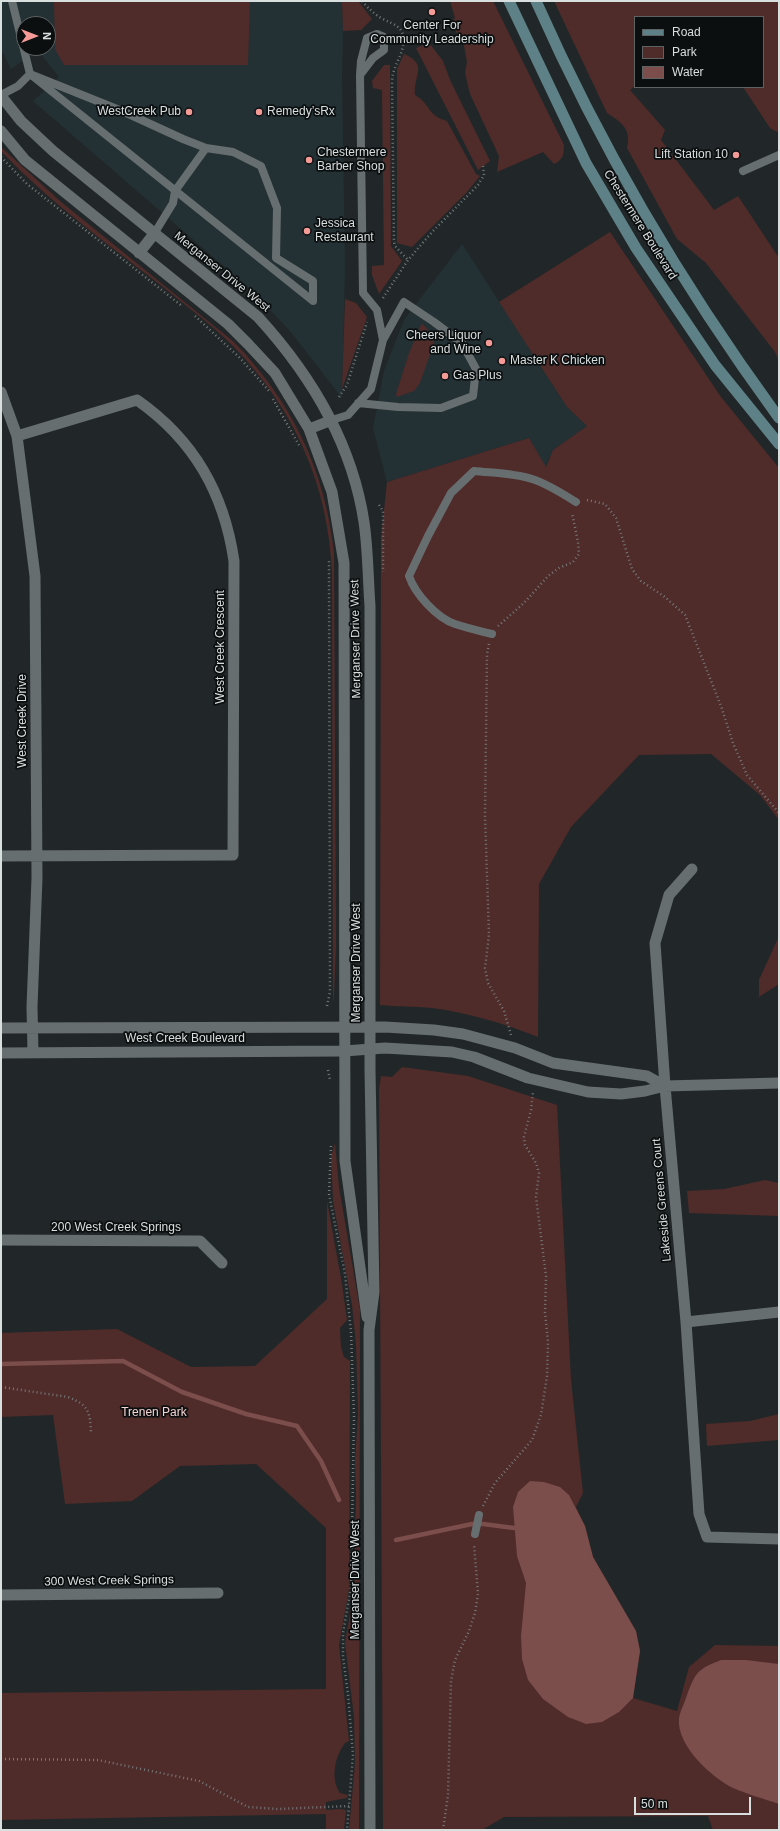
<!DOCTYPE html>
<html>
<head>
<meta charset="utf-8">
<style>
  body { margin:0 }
  #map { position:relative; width:780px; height:1831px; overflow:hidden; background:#212728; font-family:Helvetica,sans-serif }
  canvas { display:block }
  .frame { position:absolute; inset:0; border:2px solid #d9dedf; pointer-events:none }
  .legend { position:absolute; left:634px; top:16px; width:130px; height:72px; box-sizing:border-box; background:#0c0f10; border:1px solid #5e6263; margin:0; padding:5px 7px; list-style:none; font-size:12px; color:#d9dedf }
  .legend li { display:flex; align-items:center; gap:8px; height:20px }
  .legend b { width:20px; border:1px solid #5e6263 }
  .north { position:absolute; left:16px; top:16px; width:40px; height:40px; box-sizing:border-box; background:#0c0f10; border:1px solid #5e6263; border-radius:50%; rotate:90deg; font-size:11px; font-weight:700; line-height:16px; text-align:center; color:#d9dedf }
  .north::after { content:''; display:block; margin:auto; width:14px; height:18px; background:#f59b97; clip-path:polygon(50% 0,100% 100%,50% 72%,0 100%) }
  .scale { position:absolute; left:634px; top:1797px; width:117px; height:18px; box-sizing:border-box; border:2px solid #d9dedf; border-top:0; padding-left:5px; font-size:12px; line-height:14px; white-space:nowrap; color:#d9dedf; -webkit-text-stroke:3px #0c0f10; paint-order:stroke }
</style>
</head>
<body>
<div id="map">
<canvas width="780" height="1831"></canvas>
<div class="frame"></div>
<ul class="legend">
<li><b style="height:5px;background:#5e8087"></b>Road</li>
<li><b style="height:11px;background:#4f2b2a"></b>Park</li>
<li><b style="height:11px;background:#7b4d4b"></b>Water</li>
</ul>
<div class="north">N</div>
<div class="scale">50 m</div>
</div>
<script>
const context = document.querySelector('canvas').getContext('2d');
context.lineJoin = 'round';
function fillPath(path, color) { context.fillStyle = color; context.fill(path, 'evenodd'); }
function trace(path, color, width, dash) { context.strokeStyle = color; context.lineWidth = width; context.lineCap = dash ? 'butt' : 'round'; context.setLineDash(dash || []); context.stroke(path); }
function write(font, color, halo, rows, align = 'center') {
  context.font = font + ' Helvetica,sans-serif'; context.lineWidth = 3.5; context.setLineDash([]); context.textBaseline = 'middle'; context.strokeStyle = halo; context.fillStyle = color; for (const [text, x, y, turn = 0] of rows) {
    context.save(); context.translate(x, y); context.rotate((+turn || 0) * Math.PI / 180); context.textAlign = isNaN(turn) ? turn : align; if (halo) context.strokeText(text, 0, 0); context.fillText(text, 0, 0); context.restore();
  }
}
const built = new Path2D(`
  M 1,1 L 342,1 L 343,31 L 342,75 L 345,268 L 342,398 L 290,331 L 248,287 L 33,101 L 59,77 L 38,50 L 11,69 L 1,49 ZM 24,24 L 48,24 L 48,48 L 24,48 Z
  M 462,244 L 567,407 L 587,426 L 553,450 L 545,467 L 529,438 L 387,482 L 373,428 L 384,371 L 404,320 Z`);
const green = new Path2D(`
  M 54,1 L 250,1 L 248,65 L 64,65 L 55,49 Z
  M 342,1 L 358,1 L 372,19 L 361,30 L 343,31 Z
  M 450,1 L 493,1 L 564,145 C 564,154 563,160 554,164 L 543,152 L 497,172 L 499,156 L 470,94 L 465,73 L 467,62 L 464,46 L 451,22 L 455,18 Z
  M 554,1 L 779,1 L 779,131 L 777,132 L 770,128 L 743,87 L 763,87 L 763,17 L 635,17 L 635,86 L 630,90 L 665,130 L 661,140 L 714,210 L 738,196 L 779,258 L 779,361 L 775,352 L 706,263 L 677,239 L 627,148 C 632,129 621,122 607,113 Z
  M 429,43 L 443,61 L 450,80 L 490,161 L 478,170 L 416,48 Z
  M 404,54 C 429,65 413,75 415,95 C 431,104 426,115 447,121 L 476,174 L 480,176 L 467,192 L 412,247 L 397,243 L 397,69 Z
  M 384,65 L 390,65 L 391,246 L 402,261 L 379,294 L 372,275 L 372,266 L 384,265 L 382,90 L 373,88 L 372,81 Z
  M 1,147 L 60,201 L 234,342 C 292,402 325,470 334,553 L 336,946 L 334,995 L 333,1002 L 332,573 C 328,484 295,410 233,346 C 213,326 190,309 168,291 C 111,246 51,204 1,151 Z
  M 610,232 L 721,397 L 779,468 L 779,820 L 760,795 L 711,754 L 639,755 L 571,827 L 539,884 L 538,1037 C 503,1023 469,1013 432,1008 C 415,1006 397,1007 380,1005 L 381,538 L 387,482 L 529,438 L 546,467 L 553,450 L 587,426 L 567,407 L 499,302 Z
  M 345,299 L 356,303 L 367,317 L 342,389 Z
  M 423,324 L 433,337 L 434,343 L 420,383 L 414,391 L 397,397 L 396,394 L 409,353 L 421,325 Z
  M 779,936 L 779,984 L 759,997 L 759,980 Z
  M 402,1067 L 468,1076 L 557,1105 L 571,1380 L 583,1493 L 576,1507 L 585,1526 L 593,1557 L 636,1631 L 640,1651 L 633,1698 L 677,1711 L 689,1667 L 715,1645 L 779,1646 L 779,1830 L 713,1830 L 708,1816 L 504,1817 L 482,1830 L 383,1830 L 379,1089 L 381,1076 L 392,1077 Z
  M 335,1143 L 339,1187 L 360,1310 L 359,1830 L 349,1830 L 355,1763 L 354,1717 L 345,1643 L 354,1591 L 356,1497 L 355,1462 L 358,1414 L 356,1345 L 352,1305 L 333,1201 L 331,1156 Z
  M 765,1180 L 779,1183 L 779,1216 L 689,1213 L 687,1191 L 724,1189 Z
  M 327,1201 L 342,1284 L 347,1320 L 340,1328 L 341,1347 L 344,1357 L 350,1361 L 349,1589 L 339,1645 L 349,1741 L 345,1743 C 335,1756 330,1779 340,1793 L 348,1795 L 347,1798 L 326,1802 L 326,1810 L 339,1809 L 346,1810 L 344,1830 L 326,1830 L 326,1814 L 1,1820 L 1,1693 L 326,1689 L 326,1528 L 256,1464 L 180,1466 L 132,1501 L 65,1504 L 53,1415 L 1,1417 L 1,1333 L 117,1329 L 191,1367 L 255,1366 L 327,1299 Z
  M 779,1414 L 779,1440 L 707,1446 L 706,1424 L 750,1421 Z`);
const water = new Path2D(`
  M 530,1481 L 544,1482 L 560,1487 L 569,1495 L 585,1526 L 593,1557 L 636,1631 L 640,1651 L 633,1698 L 619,1712 L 602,1722 L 586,1724 L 568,1717 L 543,1699 L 528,1680 L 522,1659 L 521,1636 L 526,1583 L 517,1556 L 513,1507 L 518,1492 Z
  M 721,1660 L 746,1660 L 779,1664 L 779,1804 C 764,1799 747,1794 733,1788 C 711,1777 676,1745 679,1718 C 680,1712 684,1704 686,1698 C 695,1673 697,1669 721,1660 Z`);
const stream = new Path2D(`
  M 1,1364 L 123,1361 L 182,1392 L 246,1414 L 297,1426 L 321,1461 L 339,1500
  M 396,1540 L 472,1524 L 483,1524 L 514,1528`);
const path = new Path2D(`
  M 362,1 C 368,8 373,13 381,18 C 394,25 406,26 403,46 C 401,58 393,66 392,81 L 394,242 L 395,246 L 408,260
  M 1,157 L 27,184 L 182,306
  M 383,298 L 408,260 L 433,231 L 478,185 L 484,175 L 483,166
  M 195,316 L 240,358 L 270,392
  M 339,397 L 347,385 L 367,322
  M 273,399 L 300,447
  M 587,500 L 605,504 L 616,518 L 632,569 L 641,581 L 665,597 L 685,615 L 721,706 L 733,743 L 747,775 L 779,813
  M 379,505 L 383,511 L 383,572
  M 498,626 L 524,603 L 548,576 L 559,568 L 573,562 L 579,554 L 578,542 L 572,513
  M 489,644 L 487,654 L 485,816 L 489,935 L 485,968 L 488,983 L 504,1011 L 511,1035
  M 327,1006 L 330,992 L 329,561
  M 328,1070 L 330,1080
  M 331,1146 L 329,1194 L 345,1274 L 351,1332 L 354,1416 L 351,1587 L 343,1633 L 343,1657 L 348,1694 L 353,1755 L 347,1830
  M 1,1387 L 68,1397 C 89,1405 90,1412 91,1433
  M 483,1506 L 495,1483 L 532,1440 L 541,1415 L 547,1376 L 548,1342 L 545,1312 L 546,1276 L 536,1197 L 539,1173 L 536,1163 L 525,1145 L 524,1137 L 531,1110 L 533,1092
  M 1,1759 L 98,1760 L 199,1781 L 248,1807 L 278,1809 L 349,1806
  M 443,1830 L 448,1795 L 451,1681 L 455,1660 L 469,1631 L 475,1613 L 478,1594 L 474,1544`);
const service = new Path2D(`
  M 30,74 L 122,111 L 183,139 L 206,148 L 233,152 L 261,166 L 277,208 L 276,258 L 313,281 L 313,301 Z
  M 1,95 L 18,86 L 30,74 L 12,1
  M 743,171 L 779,155
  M 154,234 L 173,203 L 175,191 L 206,148
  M 358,403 L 398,407 L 441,408 L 473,396 L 476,369 L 462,343 L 434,322 L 404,302 L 383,340
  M 332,420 L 348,415 L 371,389 L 383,340 L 377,310 L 363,293 L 360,75 L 373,58 L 384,50 L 384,37 L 377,34 L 367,38 L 361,61 L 360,75
  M 492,634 C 480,631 467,628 455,624 C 437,618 415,594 409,576 L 428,536 L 451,493 L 474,471 C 493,473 514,473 532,479 C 548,484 563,494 576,502
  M 475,1534 L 479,1515`);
const minor = new Path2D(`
  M 1,392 L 17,436 L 35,576 L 37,878 L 32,1007 L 33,1053
  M 1,856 L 233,855 L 234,561 C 224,493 194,440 137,400 L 17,436
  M 692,869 L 669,895 L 655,943 L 665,1086 L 686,1322 L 699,1514 L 707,1537 L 779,1539
  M 1,1028 L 385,1027 L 434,1030 L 463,1034 L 515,1048 L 553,1063 L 647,1076 L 665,1086
  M 1,1053 L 344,1051 L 385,1048 L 452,1052 L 474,1057 L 528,1078 L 588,1092 L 621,1094 L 645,1091 L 665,1086 L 779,1083
  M 1,1240 L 200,1241 L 222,1263
  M 686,1322 L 779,1312
  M 1,1595 L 218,1593`);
const tertiary = new Path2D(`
  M 1,96 L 21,121 L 53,151 L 258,317 C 311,375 352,443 364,522 C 368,549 368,578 370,606 L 370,1070 L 374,1292 L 369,1330 L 370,1830
  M 1,131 L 25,160 L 228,324 L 248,344 L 275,373 L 309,429 L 332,492 L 344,563 L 345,1161 L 367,1317
  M 139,253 L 154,234
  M 309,429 L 332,420`);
const secondary = new Path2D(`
  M 509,1 L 586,163 L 636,248 L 715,365 L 779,444
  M 536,1 C 601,148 684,288 779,418`);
const markers = [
  [432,12,4,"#f59b97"],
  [189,112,4,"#f59b97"],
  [259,112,4,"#f59b97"],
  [736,155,4,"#f59b97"],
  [309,160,4,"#f59b97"],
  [307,231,4,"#f59b97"],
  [489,343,4,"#f59b97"],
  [502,361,4,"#f59b97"],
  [445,376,4,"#f59b97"]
];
const poiNames = [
  ["Center For",432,26,"center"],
  ["Community Leadership",432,40,"center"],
  ["WestCreek Pub",181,112,"right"],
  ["Remedy’sRx",267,112],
  ["Chestermere",317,153],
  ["Barber Shop",317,167],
  ["Lift Station 10",728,155,"right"],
  ["Jessica",315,224],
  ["Restaurant",315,238],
  ["Cheers Liquor",481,336,"right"],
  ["and Wine",481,350,"right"],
  ["Master K Chicken",510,361],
  ["Gas Plus",453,376]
];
const streetNames = [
  ["Chestermere Boulevard",640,225,58],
  ["Merganser Drive West",222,272,39],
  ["Merganser Drive West",356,639,-91],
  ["West Creek Crescent",221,647,-90],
  ["West Creek Drive",23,721,-90],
  ["Merganser Drive West",357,963,-90],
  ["West Creek Boulevard",185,1039],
  ["Lakeside Greens Court",662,1200,-95],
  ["200 West Creek Springs",116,1228],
  ["Merganser Drive West",356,1580,-90],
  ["300 West Creek Springs",109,1581,-1]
];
const parkNames = [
  ["Trenen Park",154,1413]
];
fillPath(built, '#233135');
fillPath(green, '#4f2b2a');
fillPath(water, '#7b4d4b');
trace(stream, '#7b4d4b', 4.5);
trace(path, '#757a7b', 2.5, [1, 3]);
trace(service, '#676e70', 8);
trace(minor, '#676e70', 11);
trace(tertiary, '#676e70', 11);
trace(secondary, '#5e8087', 11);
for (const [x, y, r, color] of markers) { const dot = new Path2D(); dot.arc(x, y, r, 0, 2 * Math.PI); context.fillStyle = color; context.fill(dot); trace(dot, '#0c0f10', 1.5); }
write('12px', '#d9dedf', '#0c0f10', poiNames, 'left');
write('12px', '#d9dedf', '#0c0f10', streetNames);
write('12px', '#f5d4d2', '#0c0f10', parkNames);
</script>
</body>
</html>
